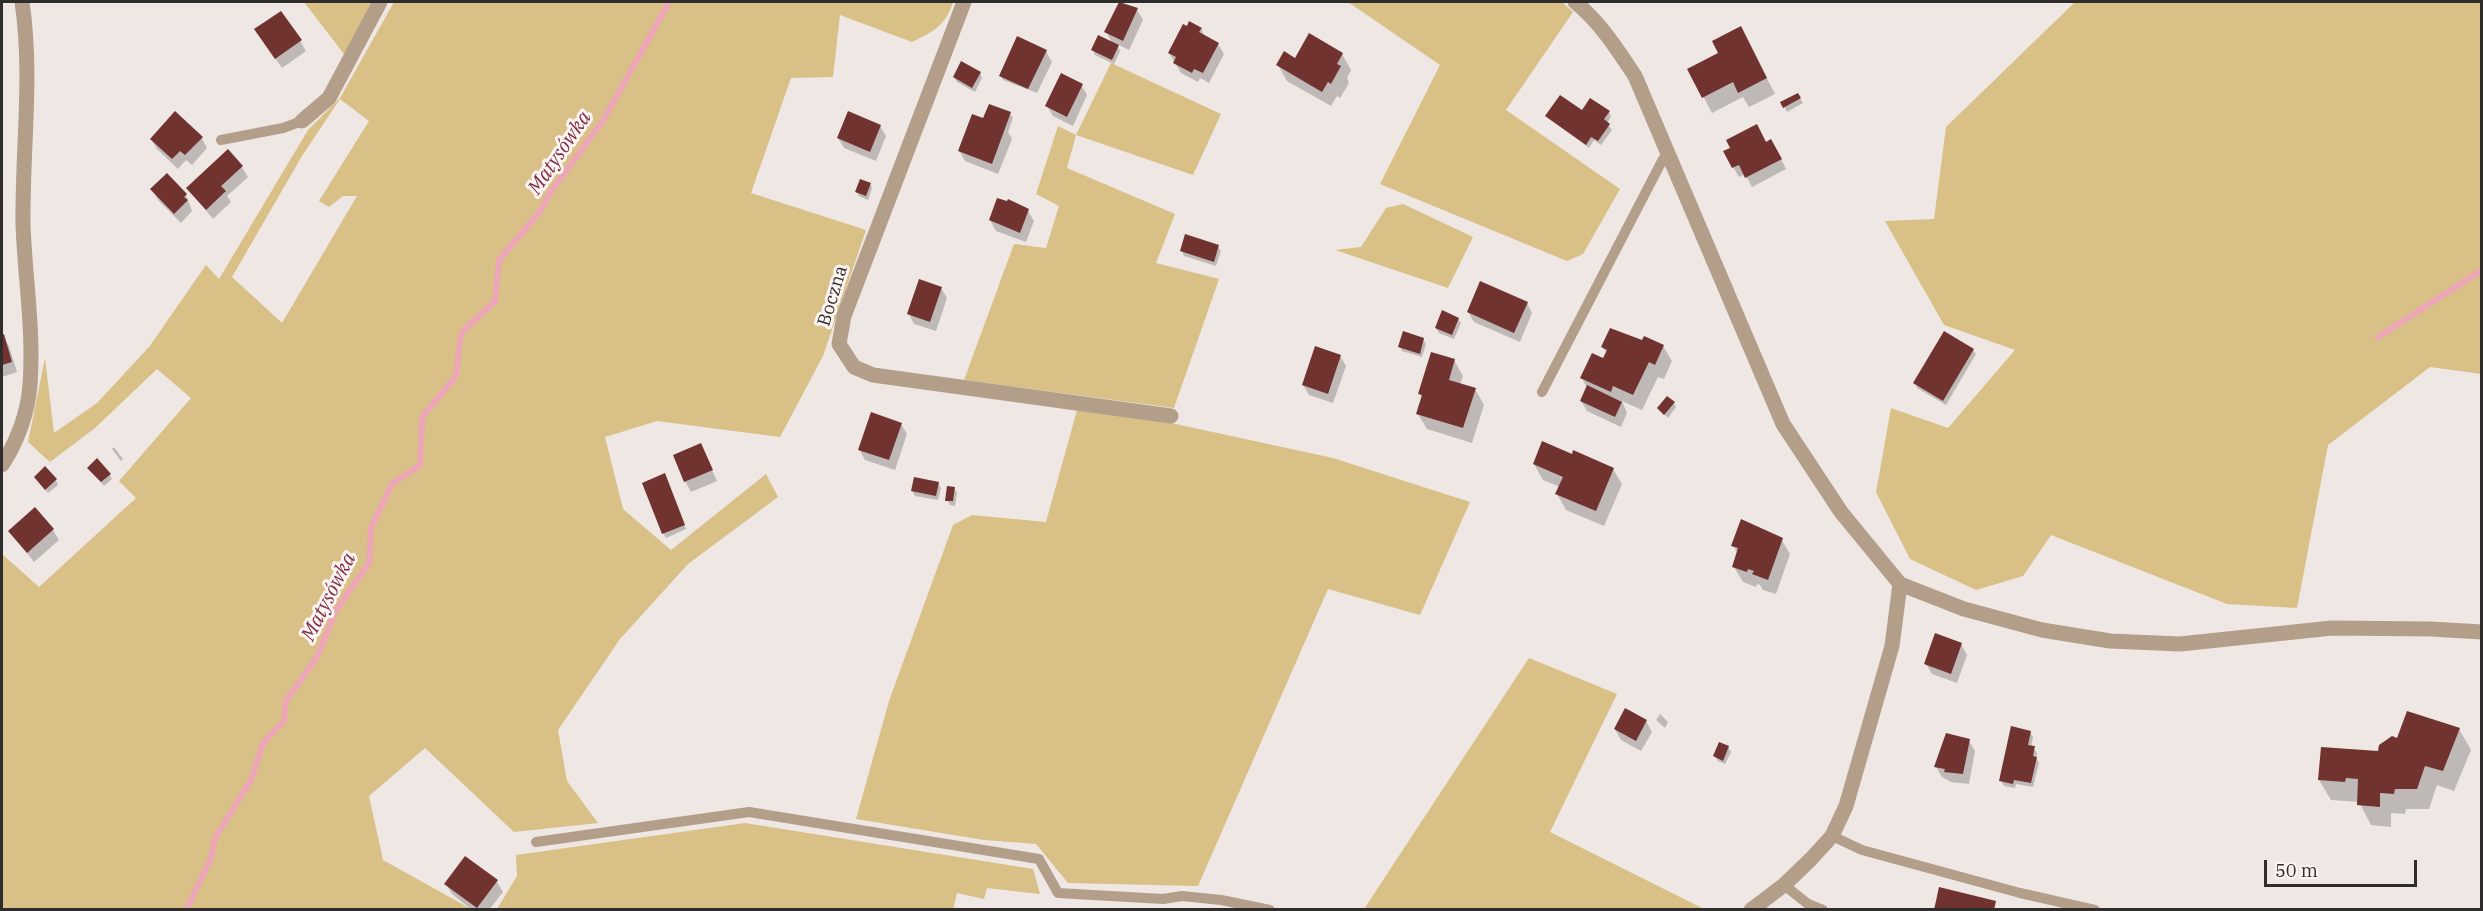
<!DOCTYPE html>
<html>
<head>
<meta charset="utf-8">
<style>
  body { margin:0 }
  #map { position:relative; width:2483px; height:911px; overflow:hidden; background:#eee7e4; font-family:"IBM Plex Serif",serif }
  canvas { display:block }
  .frame { position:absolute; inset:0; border:3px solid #2f2d2b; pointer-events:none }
  .scale { position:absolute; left:2264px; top:860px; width:153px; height:27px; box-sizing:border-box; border:3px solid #2f2d2b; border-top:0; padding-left:8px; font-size:18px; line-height:21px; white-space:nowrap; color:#2f2d2b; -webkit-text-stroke:4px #fcf4f1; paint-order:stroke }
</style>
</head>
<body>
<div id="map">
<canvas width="2483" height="911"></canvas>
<div class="frame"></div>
<div class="scale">50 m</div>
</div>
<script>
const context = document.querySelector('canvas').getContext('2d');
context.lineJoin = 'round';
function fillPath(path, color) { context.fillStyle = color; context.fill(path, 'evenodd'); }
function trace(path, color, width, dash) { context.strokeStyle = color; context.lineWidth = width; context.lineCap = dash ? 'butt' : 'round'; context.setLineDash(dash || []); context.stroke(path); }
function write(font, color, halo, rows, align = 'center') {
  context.font = font + ' "IBM Plex Serif",serif'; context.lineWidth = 6; context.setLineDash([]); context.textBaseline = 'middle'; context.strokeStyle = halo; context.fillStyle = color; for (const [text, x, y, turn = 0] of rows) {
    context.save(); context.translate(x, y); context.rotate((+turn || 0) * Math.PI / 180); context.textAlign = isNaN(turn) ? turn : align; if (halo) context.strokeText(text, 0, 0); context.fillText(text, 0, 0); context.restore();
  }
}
const green = new Path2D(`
  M 304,2 L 371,2 L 347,58 L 307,6 Z
  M 394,2 L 953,2 C 946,25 933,32 912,42 L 840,15 L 833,77 L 791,78 L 751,193 L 866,230 L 823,356 L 780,437 L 657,421 L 605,437 L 623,509 L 671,550 L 766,474 L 778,497 L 688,564 L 620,639 L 558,730 L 567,781 L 598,823 L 514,832 L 425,748 L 369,796 L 383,860 L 471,909 L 2,909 L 2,554 L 39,587 L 136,498 L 119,481 L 191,398 L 157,369 L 95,428 L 50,462 L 28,442 L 45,358 L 54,433 L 97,403 L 149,347 L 206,265 L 219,279 L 308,130 L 340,98 ZM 340,99 L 369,121 L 319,201 L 329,207 L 343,196 L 357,196 L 282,323 L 232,277 L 302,156 Z
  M 1348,2 L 1562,2 L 1573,12 L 1506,110 L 1620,189 L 1583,254 L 1567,261 L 1380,184 L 1440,65 Z
  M 2075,2 L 2481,2 L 2481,374 L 2430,367 L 2328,445 L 2297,608 L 2227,604 L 2051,535 L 2023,576 L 1976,590 L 1910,559 L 1876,492 L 1891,408 L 1948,428 L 2015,350 L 1944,325 L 1885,221 L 1934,219 L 1946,127 Z
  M 1111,63 L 1221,114 L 1193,175 L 1076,135 L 1067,168 L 1175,214 L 1156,263 L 1219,279 L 1174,408 L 964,380 L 1014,244 L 1046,248 L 1059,206 L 1036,194 L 1058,126 L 1076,135 Z
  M 1403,204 L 1473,237 L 1448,288 L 1335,250 L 1361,247 L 1386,208 Z
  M 1077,410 L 1171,423 L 1333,458 L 1470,502 L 1420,615 L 1328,589 L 1198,886 L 1068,883 L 1036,844 L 984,840 L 856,819 L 889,701 L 953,525 L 972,515 L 1046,522 Z
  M 1529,658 L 1617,694 L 1550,832 L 1704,909 L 1364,909 Z
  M 745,823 L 1033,869 L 1040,894 L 987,888 L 984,899 L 957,893 L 953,910 L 497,909 L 517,876 L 516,855 Z`);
const shadow = new Path2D(`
  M 1120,2 L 1137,10 L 1143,20 L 1129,50 L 1117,44 L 1120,51 L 1114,64 L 1095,55 L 1093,50 L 1113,44 L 1106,32 Z
  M 1201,29 L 1206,38 L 1218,44 L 1224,54 L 1209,83 L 1200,78 L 1198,82 L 1181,73 L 1169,53 Z
  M 262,40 L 300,41 L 306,51 L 282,68 Z
  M 1749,44 L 1775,94 L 1749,107 L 1743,97 L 1712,113 L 1689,69 Z
  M 1046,51 L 1052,62 L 1037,93 L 1003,80 L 1001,76 Z
  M 1342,54 L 1351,70 L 1347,78 L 1349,83 L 1340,98 L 1337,96 L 1331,106 L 1287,81 L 1278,65 L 1295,60 Z
  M 980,73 L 982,78 L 975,92 L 957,82 L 954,77 Z
  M 1081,85 L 1087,95 L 1073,126 L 1053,116 L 1047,106 Z
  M 1798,95 L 1803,103 L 1787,112 L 1782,103 Z
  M 1582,112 L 1609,112 L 1611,117 L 1607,123 L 1612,130 L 1601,145 L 1594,140 L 1589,148 L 1547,116 Z
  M 1010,114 L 1013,118 L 1008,132 L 1012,139 L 998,174 L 965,161 L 959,150 L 984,120 Z
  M 880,126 L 886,136 L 876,161 L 844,148 L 838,138 Z
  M 201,137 L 207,148 L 192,165 L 186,160 L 178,169 L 157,149 L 151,139 Z
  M 1766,143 L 1777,151 L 1786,169 L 1752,187 L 1745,174 L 1739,177 L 1733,167 Z
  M 242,167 L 248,177 L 227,196 L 231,202 L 213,219 L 188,188 Z
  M 870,184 L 872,188 L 868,200 L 859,196 L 857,192 Z
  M 152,190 L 186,195 L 192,211 L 181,223 L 158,200 Z
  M 1028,211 L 1034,221 L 1026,242 L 996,231 L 990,220 Z
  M 1218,247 L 1221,251 L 1216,266 L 1184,256 L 1182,251 Z
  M 941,288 L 947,298 L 936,331 L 914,324 L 909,314 Z
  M 1527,303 L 1532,313 L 1520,342 L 1474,322 L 1468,312 Z
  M 1458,319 L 1461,323 L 1454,339 L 1439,333 L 1436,328 Z
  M 2,336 L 9,346 L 17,372 L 2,377 Z
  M 1423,339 L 1426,344 L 1422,357 L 1402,351 L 1400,347 Z
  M 1663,346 L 1672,361 L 1664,379 L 1658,377 L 1642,410 L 1622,401 L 1627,413 L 1621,427 L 1587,411 L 1581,401 L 1587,388 L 1582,378 L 1604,360 L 1607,354 L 1603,347 Z
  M 1973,350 L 1976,354 L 1946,405 L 1917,388 L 1915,383 Z
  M 1340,356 L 1346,366 L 1333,403 L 1309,395 L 1303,385 Z
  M 1454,360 L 1463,376 L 1460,385 L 1475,389 L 1484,405 L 1472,443 L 1427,429 L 1418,414 L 1422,398 L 1420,394 Z
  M 1674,403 L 1676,407 L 1668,418 L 1659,409 Z
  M 901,424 L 907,434 L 895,470 L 865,460 L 859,449 Z
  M 701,445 L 717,481 L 691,492 L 685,481 Z
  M 114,447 L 123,459 L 121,461 L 112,449 Z
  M 1572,456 L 1613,469 L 1622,484 L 1604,526 L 1566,510 L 1557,494 L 1560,487 L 1543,480 L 1534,464 Z
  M 92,472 L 109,474 L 112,479 L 104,486 Z
  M 665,475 L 686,529 L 666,538 L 663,533 Z
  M 56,480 L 58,485 L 48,493 L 38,481 Z
  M 938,483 L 941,488 L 938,500 L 915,496 L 912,491 Z
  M 954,488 L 957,493 L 955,506 L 950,505 L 947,500 Z
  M 53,530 L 59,540 L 34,562 L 10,531 Z
  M 1781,539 L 1790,554 L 1776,594 L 1763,590 L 1760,585 L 1757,584 L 1756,587 L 1743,582 L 1734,567 L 1738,554 L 1733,545 Z
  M 1961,644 L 1967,655 L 1957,683 L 1932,674 L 1926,664 Z
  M 1660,714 L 1668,722 L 1665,728 L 1656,720 Z
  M 1646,721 L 1652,732 L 1641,751 L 1621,740 L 1615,729 Z
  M 2459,729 L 2471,750 L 2454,791 L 2437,785 L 2429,809 L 2406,809 L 2405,814 L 2391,813 L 2391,827 L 2371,825 L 2359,802 L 2331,800 L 2319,780 L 2380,753 L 2398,740 Z
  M 2030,732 L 2033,737 L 2031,747 L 2037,752 L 2036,758 L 2039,763 L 2033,787 L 2016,784 L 2015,788 L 2004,786 L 2001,781 Z
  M 1969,741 L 1975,751 L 1969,784 L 1951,782 L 1942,777 L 1936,767 Z
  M 1728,747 L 1731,752 L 1725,764 L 1718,761 L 1715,756 Z
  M 497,882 L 503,892 L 489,910 L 472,910 L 452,894 L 446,884 Z`);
const stream = new Path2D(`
  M 2378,337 L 2482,270
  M 186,910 L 211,858 L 215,838 L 251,780 L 263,743 L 284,721 L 286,701 L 318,655 L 336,610 L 369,563 L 371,528 L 392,484 L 420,465 L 422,417 L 456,376 L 461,333 L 495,301 L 499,260 L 541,210 L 550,193 L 604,119 L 669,2`);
const building = new Path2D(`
  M 1119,2 L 1138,8 L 1123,41 L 1104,32 Z
  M 281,11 L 302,40 L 275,59 L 254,29 Z
  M 1189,21 L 1202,28 L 1199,32 L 1219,43 L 1203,73 L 1194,69 L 1192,73 L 1173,63 L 1176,57 L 1168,53 L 1183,24 L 1187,26 Z
  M 1741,26 L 1767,78 L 1738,93 L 1733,82 L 1702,98 L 1687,69 L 1718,53 L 1712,41 Z
  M 1309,33 L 1343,53 L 1337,64 L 1341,66 L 1331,84 L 1328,82 L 1322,92 L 1276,65 L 1284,51 L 1295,58 Z
  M 1098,35 L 1119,45 L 1112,60 L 1091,50 Z
  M 1017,36 L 1047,50 L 1028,89 L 999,76 Z
  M 961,61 L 981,72 L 972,88 L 953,77 Z
  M 1061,73 L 1083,84 L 1067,117 L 1045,106 Z
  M 1798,93 L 1801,98 L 1783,108 L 1780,102 Z
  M 1560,95 L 1582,110 L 1590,98 L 1610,111 L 1604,119 L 1610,124 L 1598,141 L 1591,137 L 1586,145 L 1545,116 Z
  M 989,104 L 1011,112 L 992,164 L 958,151 L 972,114 L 983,118 Z
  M 175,111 L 203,137 L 185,155 L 180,151 L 172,159 L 150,139 Z
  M 848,111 L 881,125 L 870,152 L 837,138 Z
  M 1757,124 L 1766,142 L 1771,139 L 1782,159 L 1745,178 L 1739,165 L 1732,168 L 1723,151 L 1730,148 L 1726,140 Z
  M 228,149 L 243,166 L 221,186 L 226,191 L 206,210 L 186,188 Z
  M 167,173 L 187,194 L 184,197 L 188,200 L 174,214 L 150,189 Z
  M 860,179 L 871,183 L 866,196 L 855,192 Z
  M 997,198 L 1007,201 L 1008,199 L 1029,209 L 1020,233 L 989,220 Z
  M 1185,234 L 1219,245 L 1214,262 L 1180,251 Z
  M 919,279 L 942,287 L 930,322 L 907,314 Z
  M 1480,281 L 1528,302 L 1514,333 L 1467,312 Z
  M 1442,310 L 1459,318 L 1452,335 L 1435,328 Z
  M 1610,328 L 1642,340 L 1644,336 L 1664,345 L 1655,365 L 1649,362 L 1633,395 L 1613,386 L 1611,392 L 1580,378 L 1592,353 L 1603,358 L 1607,350 L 1601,347 Z
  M 1403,331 L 1424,338 L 1420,354 L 1398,347 Z
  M 1944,331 L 1974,349 L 1943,401 L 1913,383 Z
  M 4,334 L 12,362 L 2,365 L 2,335 Z
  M 1315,346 L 1341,355 L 1328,394 L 1302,385 Z
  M 1431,352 L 1455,359 L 1449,380 L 1476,388 L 1463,428 L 1416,414 L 1422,395 L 1418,394 Z
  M 1587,385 L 1622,402 L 1615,417 L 1580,401 Z
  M 1667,396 L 1675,402 L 1664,415 L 1657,408 Z
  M 871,412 L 902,423 L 889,460 L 858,450 Z
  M 1542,441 L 1572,454 L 1573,450 L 1614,468 L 1596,511 L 1555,494 L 1563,477 L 1533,464 Z
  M 701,443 L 713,470 L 684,482 L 673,455 Z
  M 97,458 L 111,474 L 101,482 L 87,468 Z
  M 45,466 L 57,479 L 45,490 L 34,477 Z
  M 665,473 L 685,525 L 662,534 L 642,483 Z
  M 914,477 L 939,482 L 936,496 L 911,491 Z
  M 947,486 L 955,487 L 953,501 L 945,501 Z
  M 35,507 L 54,529 L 27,553 L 8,531 Z
  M 1741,519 L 1783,538 L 1768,580 L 1752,574 L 1754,571 L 1748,569 L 1747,572 L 1732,567 L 1738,548 L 1731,546 Z
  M 1935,633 L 1962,643 L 1951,674 L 1924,664 Z
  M 1625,708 L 1647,720 L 1636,741 L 1614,729 Z
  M 2407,711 L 2460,728 L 2443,771 L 2425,766 L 2417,789 L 2395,789 L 2394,794 L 2380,793 L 2380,807 L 2357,805 L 2358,779 L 2346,778 L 2345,782 L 2318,780 L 2321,747 L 2378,751 L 2379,745 L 2392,736 L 2397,738 Z
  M 2011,726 L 2031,731 L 2028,745 L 2035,746 L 2033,756 L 2037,757 L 2031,783 L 2014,780 L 2013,784 L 1999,781 Z
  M 1946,733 L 1970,739 L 1963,774 L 1944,772 L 1945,769 L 1934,767 Z
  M 1719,742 L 1729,746 L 1723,761 L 1713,756 Z
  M 465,856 L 498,880 L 477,908 L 444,884 Z
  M 1939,887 L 1996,901 L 1994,910 L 1934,910 Z`);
const service = new Path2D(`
  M 221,140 L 283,128 L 302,121
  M 1542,392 L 1663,159 L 1669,154
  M 1832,836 L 1862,850 L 2020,893 L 2095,910
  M 536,842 L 749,812 L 1039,859 L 1058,893 L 1163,899 L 1182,896 L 1221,900 L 1270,910
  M 1784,885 L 1808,904 L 1823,910`);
const minor = new Path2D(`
  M 964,2 L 844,316 L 839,344 L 854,367 L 873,375 L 1171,416
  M 1575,2 C 1600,22 1617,49 1635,76 L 1783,424 L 1841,512 L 1900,584 L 1964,609 L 2042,630 L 2110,641 L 2180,644 L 2332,628 L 2431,629 L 2482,632
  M 302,121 L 329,98 L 380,2
  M 2,465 C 17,442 28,413 30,385 C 34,331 25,278 23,225 C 22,151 33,75 22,2
  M 1751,910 L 1784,885 L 1811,859 L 1832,836 L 1846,806 L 1892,646 L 1900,584`);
const streetNames = [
  ["Boczna",833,296,-73]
];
const waterNames = [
  ["Matysówka",560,153,-56],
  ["Matysówka",329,597,-63]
];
fillPath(green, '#d8c086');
fillPath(shadow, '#0003');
trace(stream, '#eda6b6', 6);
fillPath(building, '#703330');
trace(service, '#b39e89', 10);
trace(minor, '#b39e89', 15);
write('18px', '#2f2d2b', '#fcf4f1', streetNames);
write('italic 20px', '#7d2b45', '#fcf4f1', waterNames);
</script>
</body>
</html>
